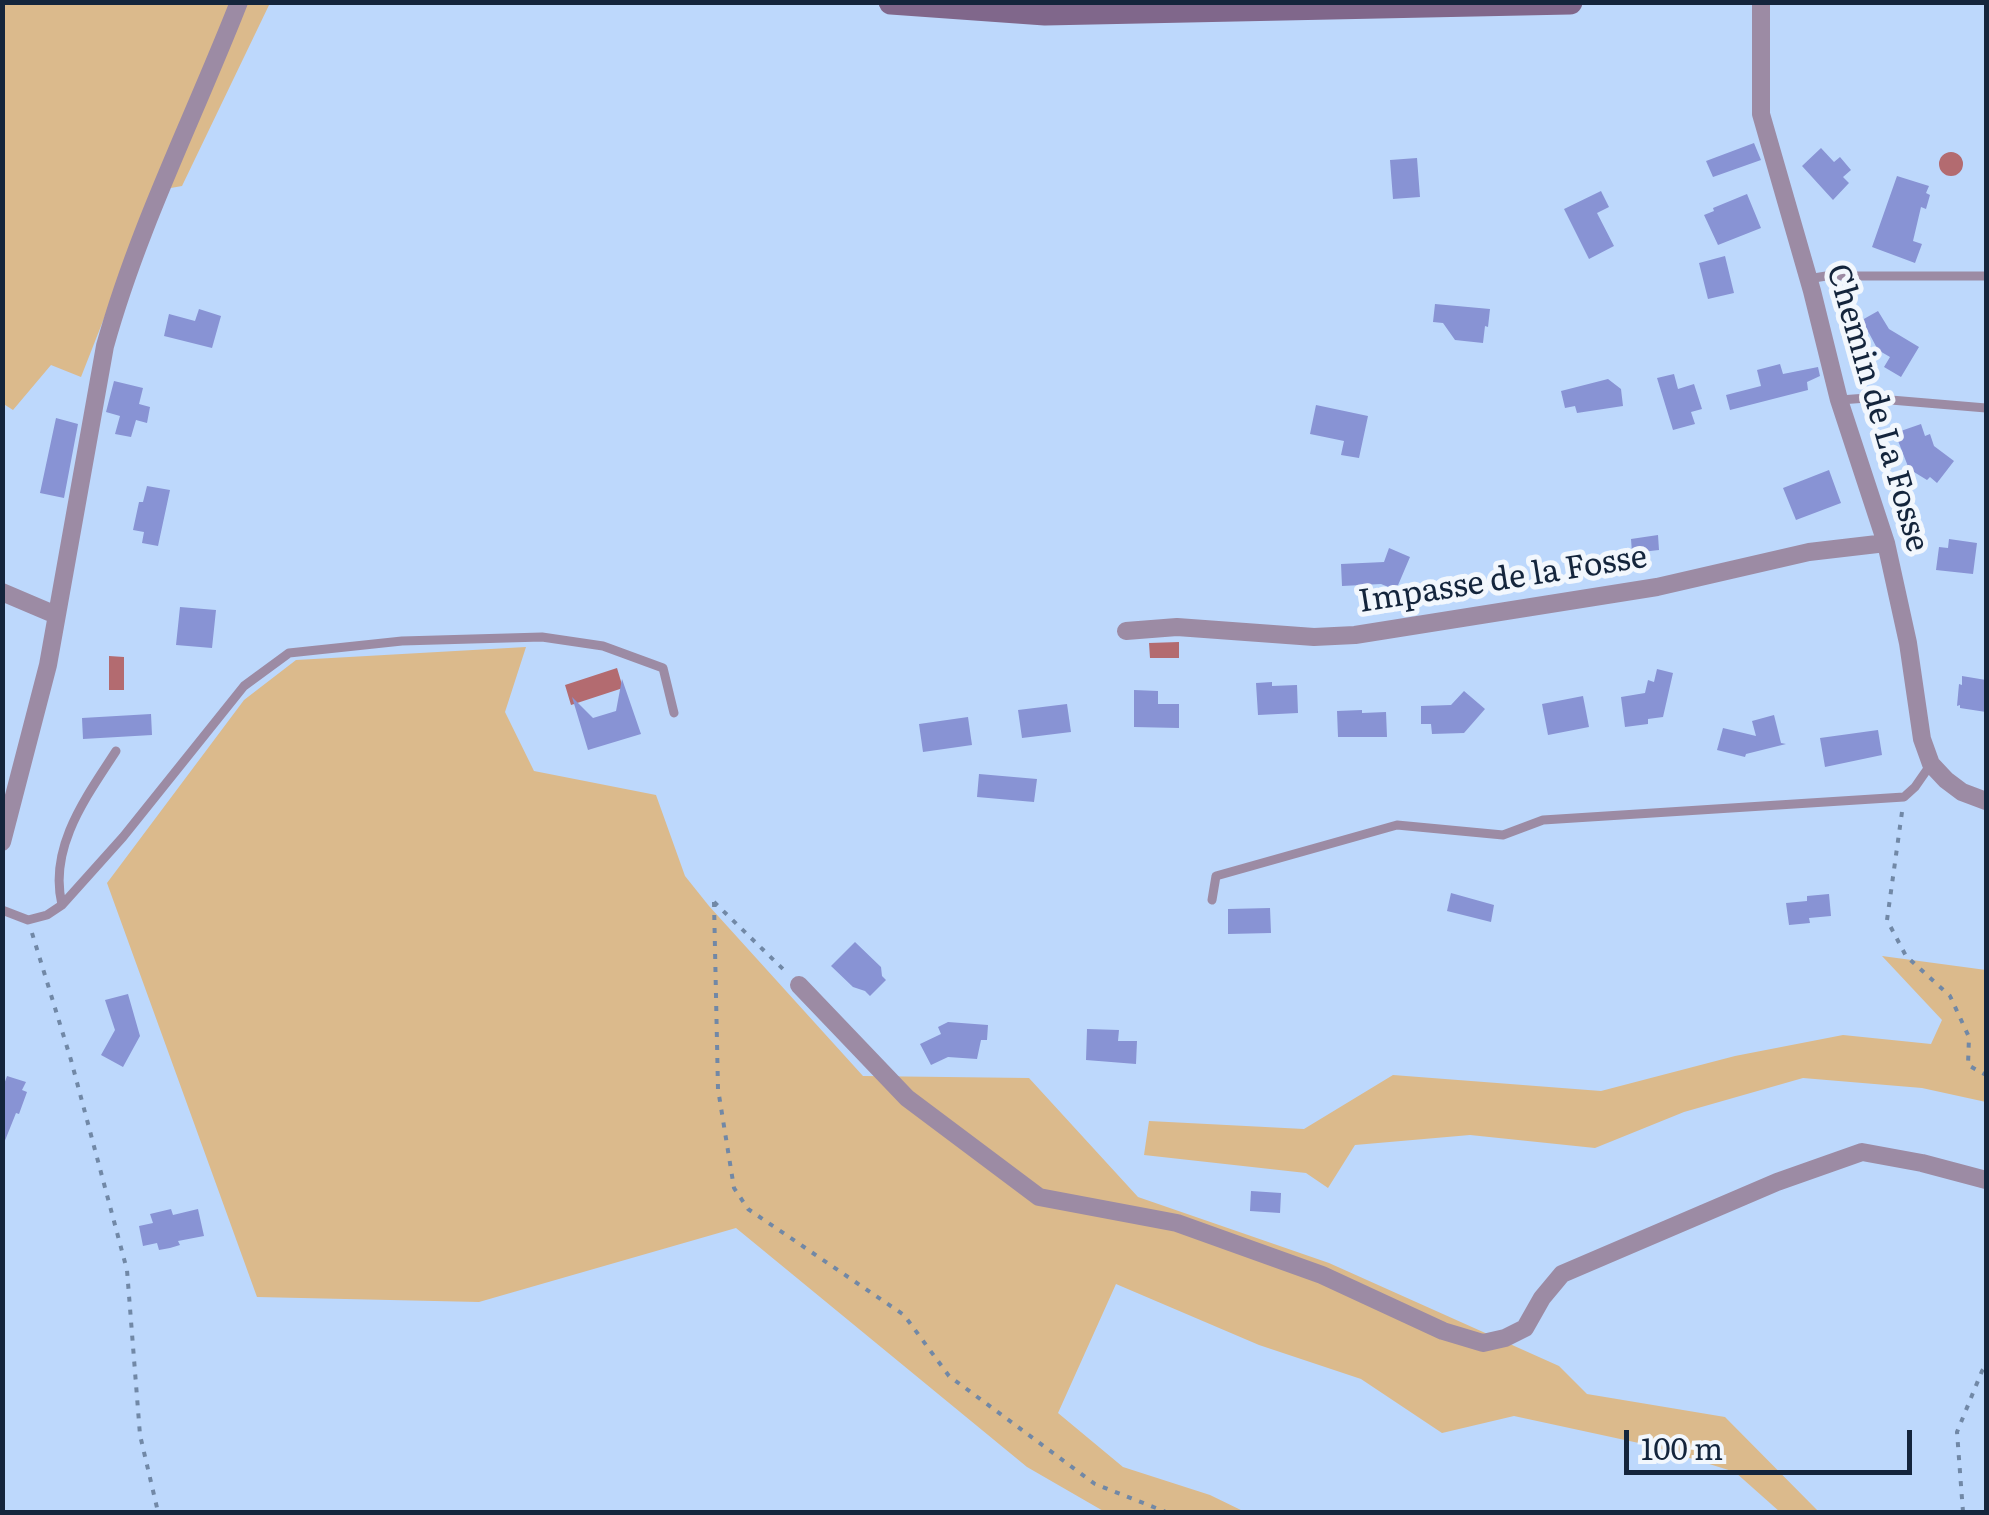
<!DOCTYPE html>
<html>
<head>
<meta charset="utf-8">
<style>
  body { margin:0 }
  #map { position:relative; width:1989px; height:1515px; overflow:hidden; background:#bdd8fc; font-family:Literata,serif }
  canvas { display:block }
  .frame { position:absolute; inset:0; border:5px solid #14253c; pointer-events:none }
  .scale { position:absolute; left:1624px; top:1430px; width:288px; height:45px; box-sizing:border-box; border:5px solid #14253c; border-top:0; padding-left:12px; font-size:30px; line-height:35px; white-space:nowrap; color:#14253c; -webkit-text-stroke:8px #f2f7fd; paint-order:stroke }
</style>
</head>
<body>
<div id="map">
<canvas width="1989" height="1515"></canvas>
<div class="frame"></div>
<div class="scale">100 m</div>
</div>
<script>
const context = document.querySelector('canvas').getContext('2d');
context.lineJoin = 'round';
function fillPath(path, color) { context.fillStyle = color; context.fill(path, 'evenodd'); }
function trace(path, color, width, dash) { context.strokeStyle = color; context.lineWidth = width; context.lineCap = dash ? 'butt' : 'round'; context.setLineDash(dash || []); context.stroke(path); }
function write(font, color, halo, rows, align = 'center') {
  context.font = font + ' Literata,serif'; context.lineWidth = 10; context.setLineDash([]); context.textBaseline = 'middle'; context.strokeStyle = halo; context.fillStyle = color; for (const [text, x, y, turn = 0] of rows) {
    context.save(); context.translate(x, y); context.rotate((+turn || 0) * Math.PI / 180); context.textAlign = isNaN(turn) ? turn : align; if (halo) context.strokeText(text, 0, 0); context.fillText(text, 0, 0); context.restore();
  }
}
const green = new Path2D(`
  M 2,3 L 270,3 L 182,186 L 154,191 L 81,377 L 51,365 L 13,410 L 2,403 Z
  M 526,647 L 505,712 L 534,771 L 656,795 L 685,876 L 709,906 L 863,1076 L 1029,1078 L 1138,1197 L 1329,1263 L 1559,1366 L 1587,1394 L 1725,1417 L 1819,1512 L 1780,1512 L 1735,1472 L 1648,1445 L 1514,1416 L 1442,1433 L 1361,1379 L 1259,1345 L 1116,1284 L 1058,1413 L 1123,1467 L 1210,1495 L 1245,1512 L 1105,1512 L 1027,1467 L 736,1228 L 479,1302 L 257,1297 L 107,883 L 244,700 L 296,660 Z
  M 1882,956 L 1986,970 L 1986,1102 L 1922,1088 L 1803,1078 L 1684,1112 L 1595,1148 L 1470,1135 L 1355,1145 L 1328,1188 L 1306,1173 L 1144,1155 L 1149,1121 L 1304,1129 L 1393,1075 L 1601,1091 L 1735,1056 L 1843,1035 L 1931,1044 L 1942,1020 Z`);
const water = new Path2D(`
  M1939 164a12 12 0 1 1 24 0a12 12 0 1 1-24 0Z
  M 1179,642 L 1179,658 L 1150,658 L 1149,643 Z
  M 109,656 L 124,657 L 124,690 L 109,690 Z
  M 617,668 L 623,688 L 571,705 L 565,685 Z`);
const building = new Path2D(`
  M 1754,143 L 1761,160 L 1713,177 L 1706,161 Z
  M 1821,148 L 1834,162 L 1840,157 L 1851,170 L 1843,177 L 1849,183 L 1833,200 L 1802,166 Z
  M 1417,158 L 1420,197 L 1393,199 L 1390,160 Z
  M 1897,176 L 1929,186 L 1926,193 L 1930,195 L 1926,209 L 1921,207 L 1913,241 L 1922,244 L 1915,263 L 1872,247 Z
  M 1601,191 L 1609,207 L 1597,213 L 1614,246 L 1589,259 L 1564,209 Z
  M 1747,194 L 1761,228 L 1718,245 L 1704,215 L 1714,211 L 1713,208 Z
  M 1725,256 L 1734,293 L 1708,299 L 1699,263 Z
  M 1435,304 L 1490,309 L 1488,327 L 1485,326 L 1483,343 L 1455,340 L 1443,323 L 1433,322 Z
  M 199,309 L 221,316 L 212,348 L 164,336 L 169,314 L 195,321 Z
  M 1878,311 L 1889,329 L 1919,347 L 1901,377 L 1884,367 L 1890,357 L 1878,350 L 1862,320 Z
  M 1780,364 L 1783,374 L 1818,367 L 1820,376 L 1807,382 L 1808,390 L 1730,410 L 1726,395 L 1761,386 L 1757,370 Z
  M 1674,374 L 1678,389 L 1694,384 L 1702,409 L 1691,412 L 1695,424 L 1673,430 L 1657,378 Z
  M 1608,379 L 1621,389 L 1623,406 L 1577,413 L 1575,406 L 1565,408 L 1561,391 Z
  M 114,381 L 143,388 L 139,404 L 150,407 L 147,423 L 136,420 L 131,437 L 115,434 L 120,416 L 106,412 Z
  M 1316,405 L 1368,416 L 1359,458 L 1341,455 L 1344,441 L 1310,434 Z
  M 56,418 L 78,424 L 64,498 L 40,493 Z
  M 1921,424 L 1925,436 L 1930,434 L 1934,446 L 1954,461 L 1937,483 L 1930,477 L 1927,480 L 1909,469 L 1895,433 Z
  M 1829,470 L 1841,503 L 1796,520 L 1783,488 Z
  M 147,486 L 170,490 L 158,546 L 142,543 L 144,532 L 133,530 L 139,502 L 143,502 Z
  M 1658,535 L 1659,550 L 1632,553 L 1631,539 Z
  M 1949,539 L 1977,543 L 1973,574 L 1936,570 L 1939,547 L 1948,548 Z
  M 1389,548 L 1410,557 L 1396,590 L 1381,584 L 1342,586 L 1341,564 L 1384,562 Z
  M 180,607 L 216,610 L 212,648 L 176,645 Z
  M 1657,669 L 1673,673 L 1663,717 L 1648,719 L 1648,724 L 1625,727 L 1621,697 L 1645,693 L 1648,680 L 1654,682 Z
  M 1962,676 L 1986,680 L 1986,712 L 1960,708 L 1960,705 L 1957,706 L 1959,684 L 1962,685 Z
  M 622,679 L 641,734 L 588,750 L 572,697 L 593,718 L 616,711 Z
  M 1272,682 L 1272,686 L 1297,685 L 1298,713 L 1258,715 L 1256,683 Z
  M 1134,690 L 1158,691 L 1158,704 L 1179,704 L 1179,728 L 1134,727 Z
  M 1464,691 L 1485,709 L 1464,733 L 1432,734 L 1431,724 L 1421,724 L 1421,706 L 1451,705 Z
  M 1583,696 L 1589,727 L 1548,735 L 1542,704 Z
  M 1067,704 L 1071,732 L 1022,738 L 1018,710 Z
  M 1362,710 L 1362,713 L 1386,712 L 1387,737 L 1338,737 L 1337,711 Z
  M 151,714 L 152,735 L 83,739 L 82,718 Z
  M 1774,715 L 1781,743 L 1786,744 L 1746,754 L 1745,757 L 1717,750 L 1723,728 L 1756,736 L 1752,721 Z
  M 968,717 L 972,745 L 923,752 L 919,724 Z
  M 1878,730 L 1882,755 L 1825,767 L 1820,738 Z
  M 979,774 L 1037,779 L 1034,802 L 977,797 Z
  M 1451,893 L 1494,905 L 1491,922 L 1447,911 Z
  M 1829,894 L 1831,916 L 1809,918 L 1810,923 L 1789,925 L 1786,903 L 1807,901 L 1807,896 Z
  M 1270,908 L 1271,933 L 1228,934 L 1228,909 Z
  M 855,942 L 881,967 L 882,976 L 886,980 L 870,996 L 865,991 L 853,987 L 831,966 Z
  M 128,994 L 140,1036 L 123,1067 L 101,1055 L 115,1030 L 105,1000 Z
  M 948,1022 L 988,1025 L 987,1040 L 981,1040 L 977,1059 L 948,1057 L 931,1065 L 920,1044 L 941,1034 L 938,1027 Z
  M 1087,1029 L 1119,1030 L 1118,1041 L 1137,1041 L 1136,1064 L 1086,1060 Z
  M 7,1076 L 26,1082 L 22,1090 L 27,1092 L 19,1114 L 16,1113 L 4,1143 L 2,1090 Z
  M 1251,1191 L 1281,1193 L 1280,1213 L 1250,1211 Z
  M 171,1209 L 173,1215 L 198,1209 L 204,1236 L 178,1241 L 180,1245 L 170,1248 L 159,1250 L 157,1243 L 143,1246 L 139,1226 L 153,1223 L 150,1214 Z`);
const path = new Path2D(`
  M 1902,812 L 1887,920 L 1906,956 L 1950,996 L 1969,1037 L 1968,1065 L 1986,1075
  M 714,902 L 718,1089 L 734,1188 L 748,1209 L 904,1315 L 949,1376 L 1095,1484 L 1166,1512
  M 714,902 L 786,972
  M 32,933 L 71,1060 L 127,1270 L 140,1435 L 158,1512
  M 1963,1512 L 1957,1432 L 1982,1371 L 1986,1366`);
const lane = new Path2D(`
  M 1808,279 L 1826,276 L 1986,276
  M 1840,400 L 1867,398 L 1986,408
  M 1212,900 L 1216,876 L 1397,825 L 1503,835 L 1543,820 L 1904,797 L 1915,787 L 1931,764
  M 62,905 C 48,847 87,796 116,751
  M 2,910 L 28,920 L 47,915 L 62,905 L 123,837 L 244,686 L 289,653 L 402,641 L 542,637 L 603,646 L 663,668 L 674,713`);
const street = new Path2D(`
  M 1761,2 L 1761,114 L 1812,291 L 1839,400 L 1886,543 L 1908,643 L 1922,739 L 1931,764 L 1946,780 L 1962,792 L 1986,801
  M 2,592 L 56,615
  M 1126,631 L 1177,627 L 1314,637 L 1355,635 L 1657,587 L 1809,552 L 1886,543
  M 2,842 L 48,665 L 105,346 C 138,227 194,117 239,2
  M 799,985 L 907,1098 L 1039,1197 L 1177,1223 L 1322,1275 L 1443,1331 L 1483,1343 L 1505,1338 L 1525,1328 L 1542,1298 L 1562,1274 L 1777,1182 L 1862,1152 L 1922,1163 L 1986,1180`);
const secondary = new Path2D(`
  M 891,2 L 1045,13 L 1570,2`);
const streetNames = [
  ["Chemin de La Fosse",1877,408,74],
  ["Impasse de la Fosse",1503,580,-9]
];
fillPath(green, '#dbba8c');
fillPath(water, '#b36b70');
fillPath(building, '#8893d4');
trace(path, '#7188a6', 4, [5, 8]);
trace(lane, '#9c8ba4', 9);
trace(street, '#9c8ba4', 18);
trace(secondary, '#80678b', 25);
write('32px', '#14253c', '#f2f7fd', streetNames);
</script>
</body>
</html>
